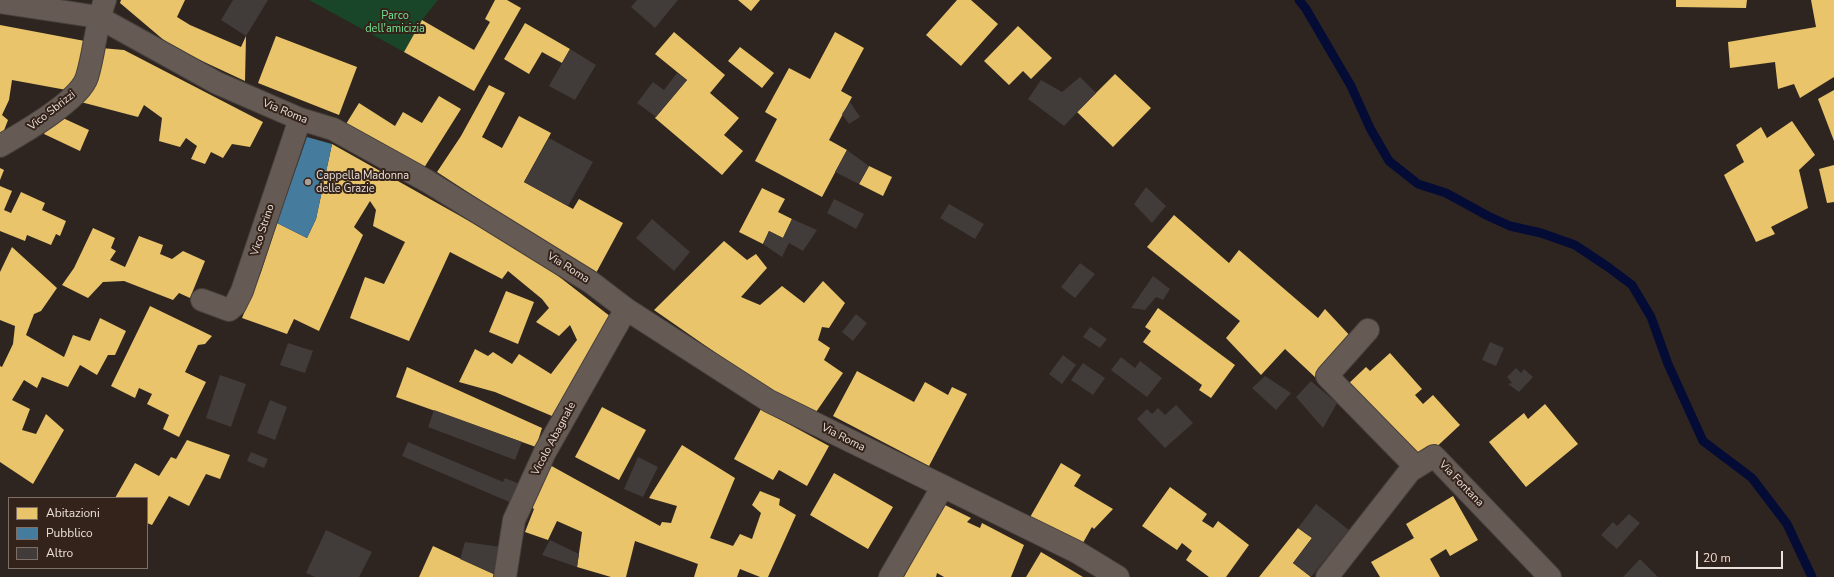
<!DOCTYPE html>
<html>
<head>
<meta charset="utf-8">
<style>
  body { margin:0 }
  #map { position:relative; width:1834px; height:577px; overflow:hidden; background:#2e2520; font-family:"Nunito Sans",sans-serif }
  canvas { display:block }
  .legend { position:absolute; left:8px; top:497px; width:140px; height:72px; box-sizing:border-box; background:#34231a; border:1px solid #7d6e66; margin:0; padding:5px 7px; list-style:none; font-size:12px; color:#ebdfd9 }
  .legend li { display:flex; align-items:center; gap:8px; height:20px }
  .legend b { width:20px; border:1px solid #7d6e66 }
  .scale { position:absolute; left:1696px; top:551px; width:87px; height:18px; box-sizing:border-box; border:2px solid #ebdfd9; border-top:0; padding-left:5px; font-size:12px; line-height:14px; white-space:nowrap; color:#ebdfd9; -webkit-text-stroke:3px #34231a; paint-order:stroke }
</style>
</head>
<body>
<div id="map">
<canvas width="1834" height="577"></canvas>
<ul class="legend">
<li><b style="height:11px;background:#e9c46a"></b>Abitazioni</li>
<li><b style="height:11px;background:#457b9d"></b>Pubblico</li>
<li><b style="height:11px;background:#413b39"></b>Altro</li>
</ul>
<div class="scale">20 m</div>
</div>
<script>
const context = document.querySelector('canvas').getContext('2d');
context.lineJoin = 'round';
function fillPath(path, color) { context.fillStyle = color; context.fill(path, 'evenodd'); }
function trace(path, color, width, dash) { context.strokeStyle = color; context.lineWidth = width; context.lineCap = dash ? 'butt' : 'round'; context.setLineDash(dash || []); context.stroke(path); }
function write(font, color, halo, rows, align = 'center') {
  context.font = font + ' "Nunito Sans",sans-serif'; context.lineWidth = 4; context.setLineDash([]); context.textBaseline = 'middle'; context.strokeStyle = halo; context.fillStyle = color; for (const [text, x, y, turn = 0] of rows) {
    context.save(); context.translate(x, y); context.rotate((+turn || 0) * Math.PI / 180); context.textAlign = isNaN(turn) ? turn : align; if (halo) context.strokeText(text, 0, 0); context.fillText(text, 0, 0); context.restore();
  }
}
const green = new Path2D(`
  M 309,0 L 438,0 L 422,20 L 404,52 Z`);
const homes = new Path2D(`
  M 121,0 L 185,0 L 177,17 L 190,25 L 241,47 L 246,36 L 245,81 L 172,47 L 120,3 Z
  M 495,0 L 507,0 L 521,8 L 474,91 L 404,52 L 422,20 L 474,50 L 490,22 L 485,19 Z
  M 738,0 L 760,0 L 751,11 Z
  M 957,0 L 971,0 L 998,24 L 961,66 L 926,35 Z
  M 1676,0 L 1747,0 L 1746,8 L 1676,7 Z
  M 1811,0 L 1834,0 L 1834,77 L 1800,98 L 1794,84 L 1778,89 L 1775,62 L 1730,68 L 1728,42 L 1816,27 Z
  M 525,23 L 570,49 L 562,63 L 542,52 L 529,74 L 504,59 Z
  M 0,25 L 90,42 L 72,91 L 12,80 L 9,100 L 2,115 L 8,120 L 0,141 Z
  M 1018,26 L 1052,58 L 1031,79 L 1023,71 L 1009,85 L 984,61 Z
  M 674,32 L 725,75 L 710,93 L 739,118 L 724,135 L 743,151 L 722,175 L 655,118 L 687,80 L 655,54 Z
  M 835,32 L 864,48 L 841,91 L 852,97 L 829,140 L 847,150 L 822,197 L 755,161 L 777,119 L 765,112 L 789,68 L 810,79 Z
  M 276,36 L 357,67 L 339,115 L 258,83 Z
  M 740,47 L 774,73 L 762,88 L 728,61 Z
  M 101,48 L 124,50 L 263,122 L 250,147 L 232,144 L 223,158 L 211,152 L 205,164 L 191,159 L 197,146 L 186,138 L 180,147 L 159,141 L 162,118 L 144,105 L 138,117 L 77,101 Z
  M 1115,74 L 1151,108 L 1113,147 L 1077,112 Z
  M 489,85 L 505,93 L 482,137 L 502,148 L 519,116 L 551,133 L 524,182 L 573,209 L 579,199 L 623,223 L 595,275 L 437,172 L 461,136 Z
  M 1834,90 L 1834,141 L 1818,99 Z
  M 439,96 L 461,109 L 422,171 L 346,124 L 359,103 L 395,126 L 403,112 L 422,123 Z
  M 54,114 L 89,130 L 80,151 L 44,134 Z
  M 1792,121 L 1815,155 L 1799,170 L 1808,208 L 1771,227 L 1775,234 L 1756,242 L 1724,175 L 1744,162 L 1736,145 L 1761,127 L 1767,138 Z
  M 332,144 L 535,258 L 611,317 L 552,416 L 495,392 L 459,382 L 475,349 L 488,356 L 493,352 L 512,364 L 519,354 L 551,374 L 577,340 L 570,325 L 559,336 L 536,322 L 549,308 L 542,299 L 508,271 L 502,279 L 450,252 L 409,341 L 350,318 L 365,277 L 384,284 L 405,242 L 373,226 L 376,210 L 370,201 L 354,227 L 363,235 L 319,331 L 294,319 L 287,334 L 242,318 L 261,272 L 277,223 L 307,238 L 316,219 Z
  M 1834,165 L 1834,202 L 1827,203 L 1819,169 Z
  M 869,166 L 892,177 L 883,196 L 859,184 Z
  M 0,168 L 4,170 L 0,180 Z
  M 0,186 L 12,191 L 4,210 L 11,213 L 21,192 L 45,203 L 42,210 L 66,221 L 60,236 L 56,234 L 51,245 L 27,235 L 25,241 L 0,231 Z
  M 762,188 L 785,199 L 778,212 L 792,219 L 783,238 L 769,231 L 763,244 L 739,232 Z
  M 1174,215 L 1229,263 L 1239,250 L 1318,318 L 1325,309 L 1353,339 L 1316,378 L 1285,349 L 1261,375 L 1226,338 L 1240,321 L 1147,247 Z
  M 93,228 L 115,238 L 111,248 L 116,251 L 110,260 L 125,267 L 139,236 L 163,245 L 160,254 L 172,259 L 183,251 L 205,261 L 190,298 L 179,293 L 173,300 L 124,281 L 103,282 L 88,298 L 62,285 L 74,268 Z
  M 724,241 L 747,260 L 756,254 L 767,268 L 741,297 L 760,305 L 782,286 L 804,303 L 823,281 L 845,303 L 829,328 L 822,327 L 818,340 L 830,348 L 824,360 L 843,373 L 814,415 L 752,378 L 654,310 Z
  M 12,247 L 57,288 L 41,311 L 34,314 L 26,335 L 64,357 L 73,335 L 90,341 L 100,318 L 126,331 L 115,355 L 108,355 L 97,375 L 80,365 L 68,387 L 42,377 L 37,388 L 24,380 L 12,400 L 30,409 L 22,430 L 36,434 L 46,414 L 64,430 L 33,484 L 0,462 L 0,366 L 2,367 L 13,344 L 15,326 L 0,320 L 0,272 Z
  M 506,291 L 534,302 L 518,344 L 489,332 Z
  M 150,306 L 212,336 L 205,344 L 198,345 L 185,372 L 206,382 L 179,437 L 163,429 L 169,415 L 147,404 L 152,394 L 139,388 L 135,398 L 111,386 Z
  M 1158,308 L 1235,365 L 1211,398 L 1199,390 L 1202,385 L 1143,342 L 1151,331 L 1145,327 Z
  M 1390,353 L 1422,389 L 1415,395 L 1423,404 L 1433,395 L 1460,425 L 1417,465 L 1346,386 L 1366,367 L 1370,371 Z
  M 407,367 L 542,428 L 536,447 L 396,397 Z
  M 857,371 L 914,402 L 925,382 L 948,395 L 952,387 L 967,394 L 929,466 L 833,416 Z
  M 1545,404 L 1578,444 L 1526,487 L 1489,442 L 1524,413 L 1528,419 Z
  M 602,407 L 646,430 L 619,480 L 575,457 Z
  M 761,409 L 829,446 L 807,486 L 779,470 L 773,480 L 734,459 Z
  M 187,440 L 230,455 L 220,479 L 206,474 L 189,506 L 169,496 L 152,525 L 147,523 L 147,498 L 115,498 L 135,463 L 159,476 L 171,457 L 176,459 Z
  M 682,445 L 735,478 L 710,538 L 733,546 L 740,534 L 752,539 L 761,513 L 752,505 L 760,491 L 780,499 L 779,505 L 796,515 L 768,577 L 760,577 L 740,569 L 737,577 L 694,577 L 698,564 L 635,541 L 626,577 L 611,577 L 577,567 L 582,532 L 557,521 L 548,540 L 525,532 L 534,509 L 530,506 L 548,464 L 660,526 L 662,522 L 671,523 L 677,506 L 649,498 Z
  M 1061,463 L 1081,475 L 1074,486 L 1113,509 L 1094,529 L 1092,527 L 1080,548 L 1029,519 Z
  M 834,473 L 893,507 L 868,549 L 810,515 Z
  M 1170,487 L 1207,514 L 1202,521 L 1213,528 L 1218,521 L 1249,545 L 1226,577 L 1209,577 L 1186,560 L 1192,551 L 1182,543 L 1177,550 L 1142,526 Z
  M 1453,496 L 1478,540 L 1450,556 L 1446,549 L 1430,559 L 1440,577 L 1380,577 L 1371,562 L 1414,538 L 1406,524 Z
  M 943,504 L 971,518 L 967,522 L 980,528 L 982,523 L 1024,545 L 1011,577 L 944,577 L 937,573 L 936,577 L 904,577 Z
  M 1298,528 L 1312,538 L 1293,563 L 1311,577 L 1259,577 Z
  M 433,546 L 500,577 L 419,577 Z
  M 1041,552 L 1083,577 L 1026,577 Z`);
const public = new Path2D(`
  M 307,137 L 332,144 L 316,219 L 307,238 L 277,223 Z`);
const stream = new Path2D(`
  M 1299,0 L 1306,9 L 1351,86 L 1370,128 L 1389,161 L 1418,184 L 1446,193 L 1488,216 L 1510,226 L 1541,233 L 1575,245 L 1608,267 L 1632,285 L 1651,317 L 1668,364 L 1703,441 L 1752,478 L 1787,524 L 1812,577`);
const building = new Path2D(`
  M 233,0 L 268,0 L 246,36 L 221,20 Z
  M 637,0 L 678,0 L 655,28 L 631,7 Z
  M 570,49 L 596,65 L 575,100 L 549,86 Z
  M 677,73 L 687,80 L 656,117 L 637,103 L 653,82 L 664,90 Z
  M 1080,77 L 1096,93 L 1064,126 L 1028,99 L 1041,80 L 1062,92 Z
  M 850,102 L 860,117 L 849,124 L 842,114 Z
  M 549,138 L 593,162 L 568,206 L 524,182 Z
  M 847,150 L 869,166 L 859,184 L 835,172 Z
  M 1146,187 L 1166,206 L 1152,223 L 1134,204 Z
  M 834,199 L 864,214 L 856,229 L 827,213 Z
  M 949,204 L 984,224 L 975,239 L 940,218 Z
  M 652,219 L 690,252 L 674,271 L 636,238 Z
  M 792,219 L 817,230 L 803,251 L 789,243 L 782,257 L 763,244 L 769,231 L 783,238 Z
  M 1080,263 L 1095,274 L 1075,298 L 1061,287 Z
  M 1153,276 L 1170,289 L 1163,300 L 1156,297 L 1145,310 L 1131,308 Z
  M 856,314 L 867,323 L 853,341 L 842,332 Z
  M 1090,327 L 1107,339 L 1100,348 L 1083,337 Z
  M 1490,342 L 1504,348 L 1496,366 L 1482,360 Z
  M 288,343 L 313,351 L 305,373 L 280,365 Z
  M 1063,355 L 1076,365 L 1062,384 L 1049,374 Z
  M 1121,357 L 1135,368 L 1140,361 L 1162,378 L 1147,397 L 1111,370 Z
  M 1083,363 L 1105,378 L 1093,395 L 1071,380 Z
  M 1516,368 L 1521,373 L 1524,369 L 1533,377 L 1519,392 L 1508,384 L 1512,383 L 1507,377 Z
  M 220,375 L 246,384 L 231,427 L 206,418 Z
  M 1265,376 L 1291,393 L 1276,410 L 1252,388 Z
  M 1311,381 L 1337,403 L 1323,428 L 1296,397 Z
  M 270,400 L 287,407 L 275,440 L 257,433 Z
  M 1176,405 L 1193,423 L 1165,448 L 1137,419 L 1147,409 L 1152,414 L 1158,408 L 1165,415 Z
  M 434,410 L 522,442 L 515,460 L 428,427 Z
  M 408,442 L 503,482 L 505,478 L 522,485 L 514,504 L 402,456 Z
  M 251,452 L 268,459 L 264,468 L 247,461 Z
  M 638,457 L 658,467 L 643,497 L 624,489 Z
  M 1316,504 L 1349,530 L 1311,577 L 1293,563 L 1312,538 L 1298,528 Z
  M 1629,514 L 1640,523 L 1617,549 L 1601,535 L 1613,522 L 1617,526 Z
  M 326,530 L 372,552 L 359,577 L 315,577 L 306,573 Z
  M 550,540 L 579,554 L 577,567 L 542,555 Z
  M 465,542 L 501,547 L 498,576 L 460,559 Z
  M 1640,559 L 1658,577 L 1623,577 Z`);
const minor = new Path2D(`
  M 0,2 L 98,17 L 217,83 L 300,119 L 333,129 L 427,181 L 592,283 L 626,309 L 769,401 L 1077,552 L 1118,577
  M 0,146 C 21,134 80,100 87,77 C 95,51 95,27 105,0
  M 202,300 L 229,310 L 235,305 L 242,291 L 300,119
  M 1368,330 L 1327,376 L 1416,467
  M 505,577 L 514,520 L 545,452 L 626,309
  M 890,577 L 943,486
  M 1327,577 L 1410,471 L 1434,456 L 1550,577`);
const markers = [
  [308,182,4,"#a99e98"]
];
const parkNames = [
  ["Parco",395,16],
  ["dell'amicizia",395,29]
];
const streetNames = [
  ["Vico Sbrizzi",52,111,-38],
  ["Via Roma",285,112,22],
  ["Vico Strino",263,230,-72],
  ["Via Roma",568,268,32],
  ["Via Roma",843,438,27],
  ["Vicolo Abagnale",554,439,-62],
  ["Via Fontana",1461,484,46]
];
const poiNames = [
  ["Cappella Madonna",316,176],
  ["delle Grazie",316,189]
];
fillPath(green, '#194628');
fillPath(homes, '#e9c46a');
fillPath(public, '#457b9d');
trace(stream, '#040c36', 9);
fillPath(building, '#413b39');
trace(minor, '#48403b', 24);
trace(minor, '#655b54', 22);
for (const [x, y, r, color] of markers) { const dot = new Path2D(); dot.arc(x, y, r, 0, 2 * Math.PI); context.fillStyle = color; context.fill(dot); trace(dot, '#34231a', 1.5); }
write('11px', '#72e194', '#34231a', parkNames);
write('11px', '#ebdfd9', '#34231a', streetNames);
write('11px', '#ebdfd9', '#34231a', poiNames, 'left');
</script>
</body>
</html>
